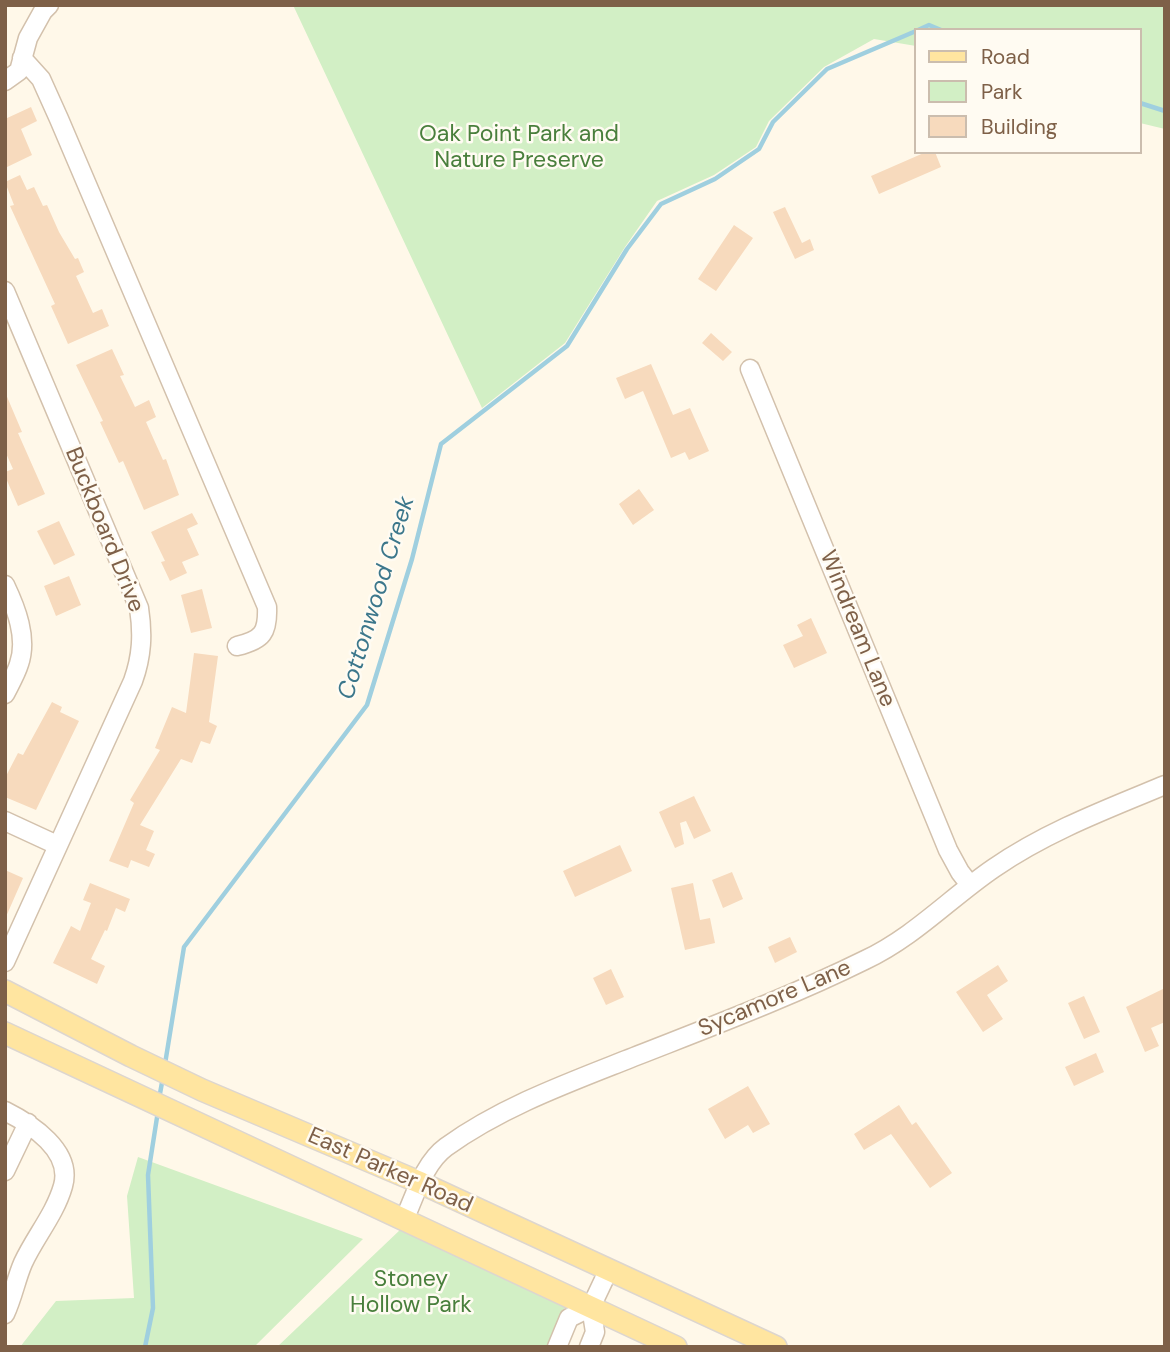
<!DOCTYPE html>
<html>
<head>
<meta charset="utf-8">
<style>
  body { margin:0 }
  #map { position:relative; width:1170px; height:1352px; overflow:hidden; background:#fff8e9; font-family:"DM Sans",sans-serif }
  canvas { display:block }
  .frame { position:absolute; inset:0; border:7px solid #7e6048; pointer-events:none }
  .legend { position:absolute; left:914px; top:28px; width:228px; height:126px; box-sizing:border-box; background:#fffbf2; border:2px solid #cbbdae; margin:0; padding:9px 12px; list-style:none; font-size:21px; color:#7e6048 }
  .legend li { display:flex; align-items:center; gap:14px; height:35px }
  .legend b { width:35px; border:2px solid #cbbdae }
</style>
</head>
<body>
<div id="map">
<canvas width="1170" height="1352"></canvas>
<div class="frame"></div>
<ul class="legend">
<li><b style="height:9px;background:#ffe5a0"></b>Road</li>
<li><b style="height:19px;background:#d2efc5"></b>Park</li>
<li><b style="height:19px;background:#f7dabd"></b>Building</li>
</ul>
</div>
<script>
const context = document.querySelector('canvas').getContext('2d');
context.lineJoin = 'round';
function fillPath(path, color) { context.fillStyle = color; context.fill(path, 'evenodd'); }
function trace(path, color, width, dash) { context.strokeStyle = color; context.lineWidth = width; context.lineCap = dash ? 'butt' : 'round'; context.setLineDash(dash || []); context.stroke(path); }
function write(font, color, halo, rows, align = 'center') {
  context.font = font + ' "DM Sans",sans-serif'; context.lineWidth = 5; context.setLineDash([]); context.textBaseline = 'middle'; context.strokeStyle = halo; context.fillStyle = color; for (const [text, x, y, turn = 0] of rows) {
    context.save(); context.translate(x, y); context.rotate((+turn || 0) * Math.PI / 180); context.textAlign = isNaN(turn) ? turn : align; if (halo) context.strokeText(text, 0, 0); context.fillText(text, 0, 0); context.restore();
  }
}
const green = new Path2D(`
  M 293,5 L 1165,5 L 1165,129 L 1140,123 L 1140,30 L 916,30 L 916,46 L 874,39 L 824,67 L 769,121 L 756,147 L 714,175 L 657,201 L 625,247 L 565,343 L 482,408 Z
  M 138,1157 L 363,1239 L 254,1347 L 20,1347 L 56,1301 L 134,1298 L 127,1196 Z
  M 401,1229 L 565,1306 L 549,1347 L 277,1347 Z`);
const stream = new Path2D(`
  M 918,30 L 929,25 L 941,30
  M 1140,103 L 1165,111
  M 165,1064 L 184,947 L 367,705 L 412,559 L 441,444 L 567,346 L 627,249 L 661,204 L 715,179 L 759,149 L 773,122 L 827,69 L 916,31
  M 159,1099 L 163,1077
  M 145,1347 L 153,1308 L 148,1175 L 158,1111`);
const building = new Path2D(`
  M 31,107 L 37,121 L 21,129 L 32,155 L 5,168 L 5,119 Z
  M 926,152 L 935,152 L 941,167 L 879,194 L 871,176 Z
  M 20,175 L 27,190 L 34,187 L 43,206 L 47,205 L 59,232 L 75,259 L 78,258 L 84,272 L 76,276 L 93,313 L 102,309 L 109,326 L 68,344 L 51,306 L 55,304 L 10,206 L 14,205 L 5,182 Z
  M 785,207 L 802,243 L 810,239 L 814,250 L 795,259 L 773,212 Z
  M 734,225 L 753,238 L 716,291 L 698,279 Z
  M 711,333 L 732,352 L 723,361 L 702,343 Z
  M 112,349 L 124,375 L 120,376 L 135,407 L 149,400 L 156,417 L 146,422 L 163,460 L 166,459 L 179,495 L 144,510 L 123,461 L 119,463 L 100,422 L 103,421 L 76,365 Z
  M 651,364 L 673,415 L 690,408 L 709,451 L 689,460 L 685,452 L 671,458 L 643,391 L 625,399 L 616,378 Z
  M 5,392 L 22,432 L 18,433 L 45,494 L 18,506 L 5,476 L 5,472 L 13,469 L 5,451 Z
  M 639,489 L 654,510 L 633,525 L 619,504 Z
  M 192,513 L 198,524 L 187,529 L 199,555 L 182,562 L 187,573 L 170,581 L 161,562 L 165,561 L 151,532 Z
  M 59,521 L 75,555 L 54,565 L 37,531 Z
  M 69,576 L 81,605 L 56,616 L 44,586 Z
  M 202,589 L 212,628 L 191,633 L 181,595 Z
  M 811,618 L 827,653 L 794,668 L 783,645 L 803,636 L 797,625 Z
  M 194,653 L 218,656 L 209,722 L 217,726 L 210,744 L 201,741 L 192,763 L 181,759 L 140,825 L 154,831 L 146,850 L 155,854 L 149,867 L 131,860 L 128,868 L 109,861 L 134,803 L 130,800 L 160,750 L 155,748 L 172,707 L 186,713 Z
  M 52,702 L 62,707 L 60,712 L 79,721 L 36,810 L 5,797 L 5,778 L 18,753 L 23,755 Z
  M 694,796 L 711,831 L 694,839 L 686,821 L 680,823 L 684,844 L 675,848 L 659,812 Z
  M 620,845 L 632,871 L 575,897 L 563,871 Z
  M 5,870 L 23,878 L 5,919 Z
  M 732,872 L 743,899 L 723,908 L 712,880 Z
  M 90,883 L 130,899 L 125,912 L 116,908 L 107,931 L 105,930 L 91,959 L 105,966 L 97,984 L 53,963 L 71,926 L 80,931 L 91,903 L 83,900 Z
  M 693,883 L 700,920 L 710,918 L 715,943 L 685,950 L 671,888 Z
  M 790,937 L 797,952 L 775,963 L 768,947 Z
  M 998,965 L 1008,981 L 987,995 L 1003,1019 L 983,1032 L 956,992 Z
  M 611,969 L 624,997 L 606,1005 L 593,978 Z
  M 1165,988 L 1165,1022 L 1151,1028 L 1159,1046 L 1145,1052 L 1126,1007 Z
  M 1084,996 L 1100,1032 L 1084,1039 L 1068,1003 Z
  M 1096,1053 L 1104,1072 L 1074,1086 L 1065,1067 Z
  M 748,1086 L 770,1124 L 753,1133 L 748,1125 L 725,1139 L 708,1109 Z
  M 899,1105 L 912,1125 L 916,1122 L 952,1173 L 930,1188 L 891,1134 L 864,1150 L 854,1134 Z`);
const minor = new Path2D(`
  M 22,58 L 41,79 L 59,119 L 267,607 C 268,632 263,640 237,646
  M 5,81 L 19,71 L 28,38 L 43,11 L 49,5
  M 5,291 L 139,608 C 143,634 142,656 133,681 L 5,962
  M 750,369 L 948,850 L 960,872 L 970,885
  M 5,585 C 16,608 28,638 19,664 C 16,674 10,684 5,694
  M 5,821 L 57,845
  M 5,1111 C 31,1124 73,1151 63,1186 C 55,1214 35,1237 23,1263 C 16,1279 13,1297 5,1314
  M 5,1171 L 28,1123
  M 404,1220 C 415,1196 424,1163 446,1147 C 500,1108 565,1084 626,1060 C 707,1028 788,998 865,960 C 914,937 950,898 994,868 C 1046,832 1107,809 1165,785
  M 557,1347 L 569,1318 L 591,1307
  M 589,1347 L 595,1332 L 591,1307 L 609,1269`);
const major = new Path2D(`
  M 5,991 L 131,1056 L 202,1090 L 421,1183 L 776,1347
  M 5,1033 L 676,1347`);
const parkNames = [
  ["Oak Point Park and",519,135],
  ["Nature Preserve",519,161],
  ["Stoney",411,1280],
  ["Hollow Park",411,1306]
];
const streetNames = [
  ["Buckboard Drive",104,530,68],
  ["Windream Lane",857,629,68],
  ["Sycamore Lane",775,999,-23],
  ["East Parker Road",390,1171,24]
];
const waterNames = [
  ["Cottonwood Creek",377,598,-73]
];
fillPath(green, '#d2efc5');
trace(stream, '#9fcfdf', 4.5);
fillPath(building, '#f7dabd');
trace(minor, '#d3c1ac', 21);
trace(major, '#ddd6cf', 24);
trace(minor, '#fff', 18);
trace(major, '#ffe5a0', 21);
write('23px', '#497f3c', '#fffbf2', parkNames);
write('23px', '#7e6048', '#fffbf2', streetNames);
write('italic 24px', '#3c778b', '#fffbf2', waterNames);
</script>
</body>
</html>
